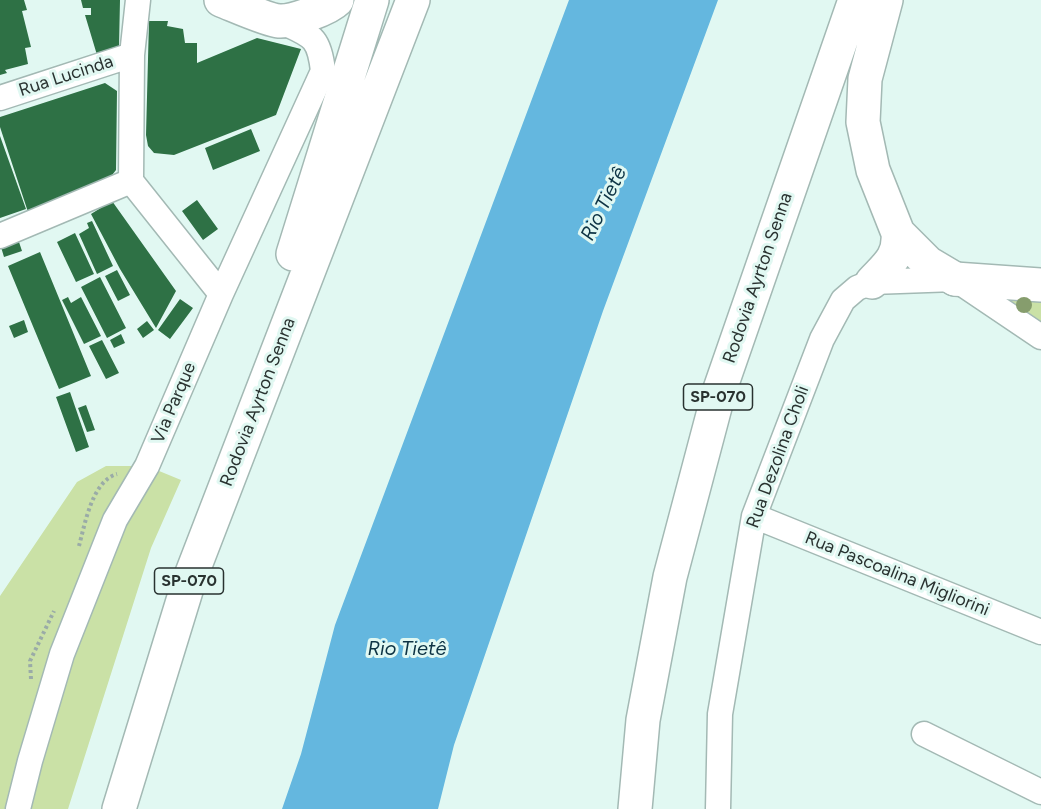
<!DOCTYPE html>
<html>
<head>
<meta charset="utf-8">
<style>
  body { margin:0 }
  canvas { display:block; background:#e1f8f2 }
</style>
</head>
<body>
<canvas width="1041" height="809"></canvas>
<script>
const context = document.querySelector('canvas').getContext('2d');
context.lineJoin = 'round';
function fillPath(path, color) { context.fillStyle = color; context.fill(path, 'evenodd'); }
function trace(path, color, width, dash) { context.strokeStyle = color; context.lineWidth = width; context.lineCap = dash ? 'butt' : 'round'; context.setLineDash(dash || []); context.stroke(path); }
function write(font, color, halo, rows, align = 'center') {
  context.font = font + ' Figtree,sans-serif'; context.lineWidth = 6; context.setLineDash([]); context.textBaseline = 'middle'; context.strokeStyle = halo; context.fillStyle = color; for (const [text, x, y, turn = 0] of rows) {
    context.save(); context.translate(x, y); context.rotate((+turn || 0) * Math.PI / 180); context.textAlign = isNaN(turn) ? turn : align; if (halo) context.strokeText(text, 0, 0); context.fillText(text, 0, 0); context.restore();
  }
}
const green = new Path2D(`
  M 955,279 L 1041,285 L 1041,337 Z
  M 106,466 L 147,466 L 181,480 L 151,548 L 68,809 L 0,809 L 0,596 L 77,482 Z`);
const water = new Path2D(`
  M 569,0 L 718,0 L 603,311 L 454,745 L 438,809 L 282,809 L 301,754 L 335,625 Z`);
const building = new Path2D(`
  M 0,0 L 24,0 L 27,10 L 22,11 L 31,47 L 25,48 L 28,64 L 5,70 L 7,73 L 0,75 Z
  M 81,0 L 120,0 L 119,47 L 97,55 L 85,15 L 91,15 L 91,8 L 83,8 Z
  M 149,21 L 168,21 L 167,26 L 183,29 L 185,43 L 197,43 L 197,63 L 257,38 L 301,49 L 276,115 L 174,155 L 154,153 L 148,146 L 146,135 Z
  M 105,83 L 117,91 L 116,170 L 109,179 L 28,212 L 0,127 L 0,117 Z
  M 251,129 L 260,151 L 213,170 L 205,148 Z
  M 0,136 L 26,209 L 0,218 Z
  M 197,200 L 218,229 L 203,240 L 182,211 Z
  M 112,201 L 176,291 L 156,328 L 120,269 L 91,214 Z
  M 92,221 L 113,266 L 97,274 L 79,234 L 89,228 L 87,223 Z
  M 75,233 L 94,274 L 76,282 L 57,242 Z
  M 19,242 L 22,251 L 4,257 L 1,247 Z
  M 40,252 L 91,376 L 59,389 L 8,266 Z
  M 117,270 L 130,295 L 118,301 L 105,276 Z
  M 100,277 L 126,328 L 107,338 L 81,287 Z
  M 68,297 L 71,303 L 81,297 L 101,336 L 84,344 L 62,300 Z
  M 180,299 L 193,308 L 170,339 L 158,330 Z
  M 24,320 L 28,332 L 14,338 L 9,326 Z
  M 147,321 L 154,330 L 143,338 L 137,329 Z
  M 121,334 L 125,343 L 114,348 L 110,340 Z
  M 102,340 L 119,373 L 106,379 L 89,346 Z
  M 70,392 L 89,447 L 76,452 L 56,397 Z
  M 86,405 L 95,430 L 87,432 L 78,408 Z`);
const path = new Path2D(`
  M 79,546 C 85,524 92,481 117,474
  M 31,679 L 30,661 L 54,611`);
const street = new Path2D(`
  M 138,0 L 132,55 L 131,181 L 221,294
  M 0,98 L 132,55
  M 0,236 L 131,181
  M 754,516 L 1041,632
  M 924,734 L 1041,792
  M 18,809 L 30,761 L 62,654 L 115,520 L 147,466 L 221,294 L 323,71 C 319,35 311,36 280,21
  M 718,809 L 720,714 L 754,516 L 822,339 L 843,300 L 857,288 L 872,282 L 955,279 L 1041,337`);
const primary = new Path2D(`
  M 221,0 C 234,5 267,20 279,21 C 292,22 328,9 337,0
  M 955,279 L 1041,285`);
const highway = new Path2D(`
  M 886,0 L 865,79 L 863,122 L 873,170 L 898,233 L 928,263 L 955,279
  M 293,254 L 372,0
  M 872,282 C 887,266 900,257 898,233
  M 119,809 L 189,581 L 413,0
  M 635,809 L 643,720 L 670,577 L 719,392 L 855,0`);
const trees = [
  [1024,305]
];
const shields = [
  [718,397,69],
  [189,581,69]
];
const shieldNames = [
  ["SP-070",718,397],
  ["SP-070",189,581]
];
const streetNames = [
  ["Rua Lucinda",66,76,-18],
  ["Rodovia Ayrton Senna",758,278,-71],
  ["Rodovia Ayrton Senna",258,402,-69],
  ["Via Parque",174,403,-67],
  ["Rua Dezolina Choli",778,457,-70],
  ["Rua Pascoalina Migliorini",897,574,22]
];
const waterNames = [
  ["Rio Tietê",604,204,-64],
  ["Rio Tietê",407,649]
];
fillPath(green, '#cae1a6');
fillPath(water, '#64b7df');
fillPath(building, '#2e7145');
trace(street, '#a3b9b4', 27);
trace(primary, '#a3b9b4', 36);
trace(highway, '#a3b9b4', 36);
trace(path, '#9aaba7', 4, [3, 3]);
trace(street, '#fff', 24);
trace(primary, '#fff', 33);
trace(highway, '#fff', 33);
context.fillStyle = '#869d6d';
for (const [x, y] of trees) { context.beginPath(); context.arc(x, y, 8, 0, 2 * Math.PI); context.fill(); }
for (const [x, y, w] of shields) { const box = new Path2D(); box.roundRect(x - w / 2, y - 13, w, 26, 4.5); context.fillStyle = '#e1f8f2'; context.fill(box); trace(box, '#293230', 1.5); }
write('bold 16px', '#293230', null, shieldNames);
write('18px', '#293230', '#e1f8f2', streetNames);
write('italic 20px', '#0d3344', '#e1f8f2', waterNames);
</script>
</body>
</html>
